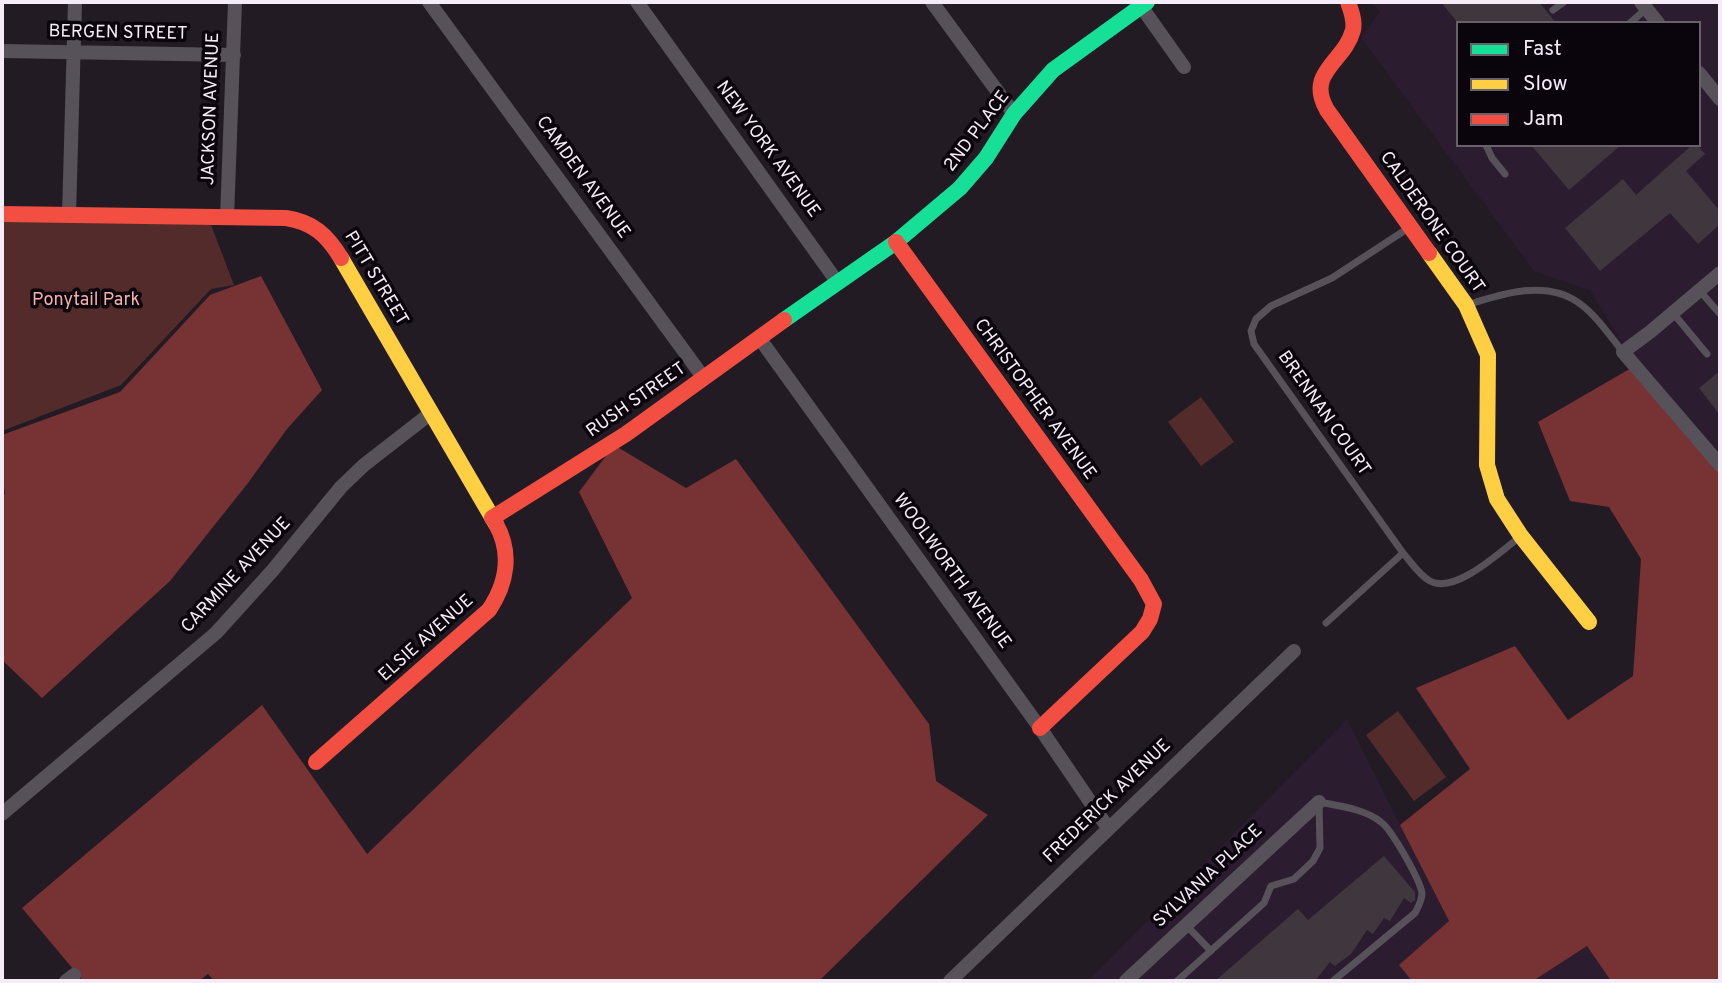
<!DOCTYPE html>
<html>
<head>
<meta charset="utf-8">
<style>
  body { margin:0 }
  #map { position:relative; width:1722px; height:983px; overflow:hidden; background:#221b24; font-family:Overpass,sans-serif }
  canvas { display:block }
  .frame { position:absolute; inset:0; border:4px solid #f5ecf8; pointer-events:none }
  .legend { position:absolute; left:1456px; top:21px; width:245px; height:126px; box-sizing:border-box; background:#0a050c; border:2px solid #68616a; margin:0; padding:9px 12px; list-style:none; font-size:21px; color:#f5ecf8 }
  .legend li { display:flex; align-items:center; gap:14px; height:35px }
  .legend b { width:35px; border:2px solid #68616a }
</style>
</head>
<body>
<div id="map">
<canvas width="1722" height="983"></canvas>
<div class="frame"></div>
<ul class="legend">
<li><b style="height:9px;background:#16e098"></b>Fast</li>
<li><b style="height:9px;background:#ffcf43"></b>Slow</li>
<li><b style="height:9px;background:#f24e42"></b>Jam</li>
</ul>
</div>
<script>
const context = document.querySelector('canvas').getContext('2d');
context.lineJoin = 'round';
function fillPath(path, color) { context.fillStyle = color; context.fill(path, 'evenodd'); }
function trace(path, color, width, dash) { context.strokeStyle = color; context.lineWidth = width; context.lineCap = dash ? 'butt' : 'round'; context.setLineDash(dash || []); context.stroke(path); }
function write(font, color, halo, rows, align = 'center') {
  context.font = font + ' Overpass,sans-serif'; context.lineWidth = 7; context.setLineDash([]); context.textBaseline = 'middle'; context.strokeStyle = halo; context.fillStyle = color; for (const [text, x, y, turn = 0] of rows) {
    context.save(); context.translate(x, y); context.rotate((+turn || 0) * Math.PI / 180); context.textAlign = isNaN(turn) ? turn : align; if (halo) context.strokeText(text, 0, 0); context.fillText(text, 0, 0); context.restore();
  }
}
const built = new Path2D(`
  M 1371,2 L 1720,2 L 1720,473 L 1652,392 L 1590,290 L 1535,272 L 1361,38 L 1380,11 ZM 1458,23 L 1699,23 L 1699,145 L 1458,145 Z
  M 1347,719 L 1449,922 L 1399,965 L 1412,981 L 1088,981 Z
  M 1587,946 L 1611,981 L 1533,981 Z`);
const green = new Path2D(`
  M 2,216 L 208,217 L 234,285 L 211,289 L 121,385 L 2,431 Z
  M 1201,397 L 1234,442 L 1201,466 L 1168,422 Z
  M 1398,711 L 1446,777 L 1414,801 L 1366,735 Z`);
const forest = new Path2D(`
  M 261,276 L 322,390 L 287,429 L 248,483 L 170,581 L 42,698 L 2,660 L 2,497 L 5,494 L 2,472 L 2,435 L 120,392 L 210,295 Z
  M 1633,367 L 1720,473 L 1720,981 L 1611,981 L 1587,946 L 1533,981 L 1412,981 L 1399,965 L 1449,921 L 1400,825 L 1470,769 L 1416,688 L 1515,646 L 1568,720 L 1633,676 L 1641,559 L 1609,507 L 1570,501 L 1538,422 Z
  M 614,445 L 686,488 L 736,459 L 929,724 L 936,781 L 988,815 L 819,981 L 214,981 L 208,974 L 199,981 L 83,981 L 22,908 L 262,705 L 367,854 L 632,598 L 579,492 Z`);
const building = new Path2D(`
  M 1441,2 L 1539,2 L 1556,23 L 1458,23 Z
  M 1531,145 L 1621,145 L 1569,190 Z
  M 1692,145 L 1697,145 L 1705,154 L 1686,171 L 1720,211 L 1720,224 L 1698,244 L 1670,213 L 1600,271 L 1565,228 L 1623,179 L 1636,195 Z
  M 1720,371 L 1720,415 L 1699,388 Z
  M 1384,856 L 1415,892 L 1415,900 L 1411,903 L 1404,898 L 1390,921 L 1384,918 L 1373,934 L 1367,930 L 1351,954 L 1335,966 L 1330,962 L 1315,981 L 1215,981 L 1298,909 L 1308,920 Z`);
const lane = new Path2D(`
  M 1553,10 L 1564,2
  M 1630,23 L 1646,9
  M 1486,145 L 1492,158 L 1505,174
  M 1410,227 L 1332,278 L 1271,306 L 1256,319 L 1251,331 L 1254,344 L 1403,553 C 1411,562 1419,575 1430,581 C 1455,595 1501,551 1521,536
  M 1700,291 L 1720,314
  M 1467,305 C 1501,294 1546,279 1579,303 C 1596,315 1610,336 1623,352
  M 1673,313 L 1707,354
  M 1326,623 L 1403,553
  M 1186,925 L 1211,951
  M 1177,981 L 1264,903 L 1271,886 L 1294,879 L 1313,861 L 1320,848 L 1319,802 C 1339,806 1365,809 1381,822 C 1392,830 1420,880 1422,893 C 1422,901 1418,907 1415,913 L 1333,981`);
const street = new Path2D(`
  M 429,2 L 703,377
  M 637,2 L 838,283
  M 932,2 L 1014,114
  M 1138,2 L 1184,67
  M 1641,2 L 1658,23
  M 2,51 L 234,55
  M 1699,73 L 1720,99
  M 69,215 L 75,2
  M 227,218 L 235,2
  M 1720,273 L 1650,332 L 1623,352 L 1720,465
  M 760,339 L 1040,728 L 1108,828
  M 2,814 L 216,633 L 273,570 L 341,487 L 364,465 L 431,413
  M 66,981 L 74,975
  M 950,981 L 1294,651
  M 1126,981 L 1319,802`);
const fast = new Path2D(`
  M 784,320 L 896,242 L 960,188 L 986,158 L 1014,114 L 1053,70 L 1147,2`);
const slow = new Path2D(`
  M 1429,253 L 1466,305 L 1488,355 L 1487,465 L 1497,499 L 1521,536 L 1589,622
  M 341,258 L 496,524`);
const jam = new Path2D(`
  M 1348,2 C 1351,11 1355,20 1353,30 C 1345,62 1305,72 1327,110 L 1429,253
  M 2,214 L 286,218 C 313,222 327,235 341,258
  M 896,242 L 1141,580 L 1154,604 L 1150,619 L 1142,632 L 1040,728
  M 492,518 L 626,434 L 784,320
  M 316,762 L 489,610 C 507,583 512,553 496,524`);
const streetNames = [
  ["BERGEN STREET",118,34,1],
  ["JACKSON AVENUE",212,109,-88],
  ["2ND PLACE",978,132,-53],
  ["NEW YORK AVENUE",767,150,54],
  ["CAMDEN AVENUE",582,178,54],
  ["CALDERONE COURT",1431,223,55],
  ["PITT STREET",375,279,59],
  ["CHRISTOPHER AVENUE",1034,400,54],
  ["RUSH STREET",637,401,-35],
  ["BRENNAN COURT",1323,414,55],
  ["WOOLWORTH AVENUE",951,572,54],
  ["CARMINE AVENUE",237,576,-47],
  ["ELSIE AVENUE",427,639,-42],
  ["FREDERICK AVENUE",1108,802,-44],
  ["SYLVANIA PLACE",1209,877,-43]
];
const parkNames = [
  ["Ponytail Park",86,301]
];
fillPath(built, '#2b1c30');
fillPath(green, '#532b2a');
fillPath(forest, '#773234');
fillPath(building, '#3f373d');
trace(lane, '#575159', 7);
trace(street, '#575159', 14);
trace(fast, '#16e098', 16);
trace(slow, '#ffcf43', 16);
trace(jam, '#f24e42', 16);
write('18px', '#f5ecf8', '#0a050c', streetNames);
write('18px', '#f5afab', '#0a050c', parkNames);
</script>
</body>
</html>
